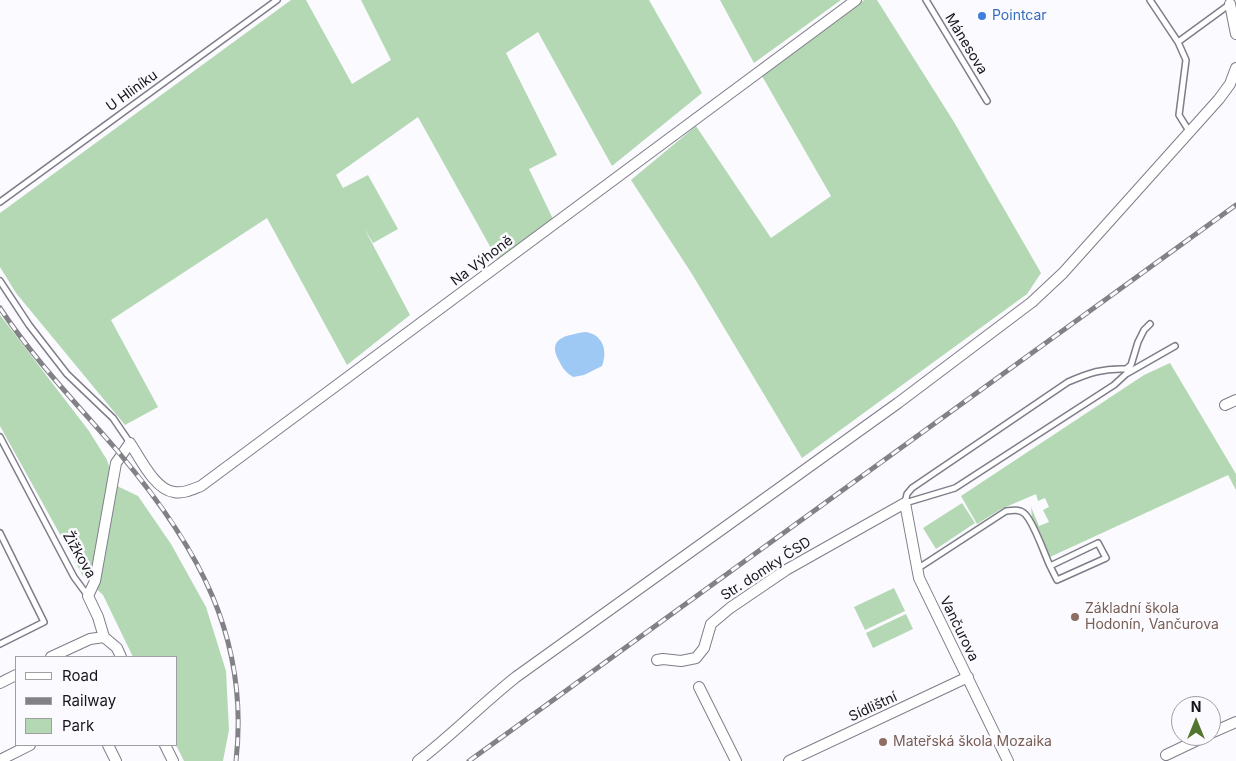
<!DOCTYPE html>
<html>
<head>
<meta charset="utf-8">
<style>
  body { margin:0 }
  #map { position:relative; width:1236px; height:761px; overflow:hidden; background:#fafaff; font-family:Inter,sans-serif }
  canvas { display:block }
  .legend { position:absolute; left:15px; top:656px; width:162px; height:90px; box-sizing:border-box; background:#fafaff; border:1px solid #9f9ea3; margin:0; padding:6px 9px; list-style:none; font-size:15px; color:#161519 }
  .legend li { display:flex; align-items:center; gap:10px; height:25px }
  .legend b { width:25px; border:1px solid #9f9ea3 }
  .north { position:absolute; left:1171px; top:696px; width:50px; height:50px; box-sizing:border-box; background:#fafaff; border:1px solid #9f9ea3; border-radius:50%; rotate:0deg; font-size:14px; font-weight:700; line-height:20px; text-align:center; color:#161519 }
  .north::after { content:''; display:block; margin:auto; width:18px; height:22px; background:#53762e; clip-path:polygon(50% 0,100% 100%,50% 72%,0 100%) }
</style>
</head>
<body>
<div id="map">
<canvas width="1236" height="761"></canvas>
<ul class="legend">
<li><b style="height:6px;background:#fff"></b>Road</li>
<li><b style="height:6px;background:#828186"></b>Railway</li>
<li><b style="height:14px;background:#b4d8b4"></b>Park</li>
</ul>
<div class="north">N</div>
</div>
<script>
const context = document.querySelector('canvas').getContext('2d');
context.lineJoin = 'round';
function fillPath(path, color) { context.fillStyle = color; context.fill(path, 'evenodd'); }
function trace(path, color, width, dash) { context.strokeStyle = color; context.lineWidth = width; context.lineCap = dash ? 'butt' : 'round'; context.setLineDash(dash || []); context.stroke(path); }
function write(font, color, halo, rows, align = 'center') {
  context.font = font + ' Inter,sans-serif'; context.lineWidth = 5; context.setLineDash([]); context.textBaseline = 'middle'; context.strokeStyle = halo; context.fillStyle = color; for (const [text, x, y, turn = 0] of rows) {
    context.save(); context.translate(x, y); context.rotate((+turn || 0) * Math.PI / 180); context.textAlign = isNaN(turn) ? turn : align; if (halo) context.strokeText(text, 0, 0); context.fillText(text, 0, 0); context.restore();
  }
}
const green = new Path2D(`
  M 291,0 L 306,0 L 352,84 L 391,60 L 361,0 L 649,0 L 702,93 L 612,166 L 538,32 L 506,53 L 557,155 L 529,169 L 553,219 L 497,259 L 418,117 L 336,175 L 343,188 L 368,175 L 398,229 L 373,243 L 364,228 L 410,315 L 347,365 L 267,218 L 111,320 L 158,407 L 125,425 L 16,293 L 0,267 L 0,213 Z
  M 720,0 L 841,0 L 754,63 Z
  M 864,0 L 877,0 L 954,122 L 1041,273 L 1027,294 L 802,458 L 692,274 L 631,180 L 696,126 L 771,238 L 831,196 L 762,76 Z
  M 0,315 L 89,431 L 107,460 L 115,485 L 138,496 L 171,544 L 206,607 L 226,671 L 229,730 L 223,761 L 184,761 L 176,745 L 176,657 L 133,657 L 103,595 L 83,576 L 0,426 Z
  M 1170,363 L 1236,474 L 1236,490 L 1228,475 L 1050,557 L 1032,519 L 1031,507 L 1039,526 L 1049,522 L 1043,510 L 1049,507 L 1045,498 L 1038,501 L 1036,494 L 1001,509 L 977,524 L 961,496 L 1144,375 Z
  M 962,503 L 975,523 L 936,549 L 923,528 Z
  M 894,588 L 905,611 L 865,630 L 854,607 Z
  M 906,614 L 913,629 L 873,648 L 866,633 Z`);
const water = new Path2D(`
  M 585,332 C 603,334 608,351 602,366 L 584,375 L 573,377 C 565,372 562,367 558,359 C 547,337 569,335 585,332 Z`);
const service = new Path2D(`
  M 926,0 L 987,101
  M 1150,0 L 1178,42 L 1186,60 L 1179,115 L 1189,131
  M 1178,42 L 1230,4
  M 0,202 L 277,0
  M 0,281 L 29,325 L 67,374 L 113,418 L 130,443
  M 1150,324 L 1144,330 L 1138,342 L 1131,365 L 1126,369 C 1103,368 1089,373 1068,382 L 912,488 L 907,494 L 905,503 L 955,488 L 1114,385 L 1126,374 L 1175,346
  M 0,437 L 74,577 L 88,596
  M 0,533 L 44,622 L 0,644
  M 917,569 L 1006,511 C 1013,510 1020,509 1025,514 C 1034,523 1044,553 1050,566 L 1098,543 L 1106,558 L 1057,580 L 1050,566`);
const minor = new Path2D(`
  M 1230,4 L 1236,34
  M 1225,405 L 1236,400
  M 104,637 L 98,617 L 88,596 L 95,581 L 116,463 L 130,443 C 140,458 155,490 174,492 C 184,494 193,489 201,486 L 856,0
  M 104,637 L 117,648 L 121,657
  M 51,657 L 90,639 L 104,637
  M 657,660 L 663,659 L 681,661 L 696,658 L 704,648 L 711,624 L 730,608 L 786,570 L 905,503 L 919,578 L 1008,761
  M 0,683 L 16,675
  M 699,687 L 736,761
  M 1211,733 L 1236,722
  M 108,745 L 116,761
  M 165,745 L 173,761
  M 1166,755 L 1206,736
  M 0,760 L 30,745
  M 418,761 C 452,735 482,704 516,677 L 898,403 L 1032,302 L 1063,273 L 1219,99 L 1230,84 L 1236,68
  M 789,761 L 968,677`);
const rail = new Path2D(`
  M 0,308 C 35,361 79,406 120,454 C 197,546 250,637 236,761
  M 469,761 L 1236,205`);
const markers = [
  [982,16,5,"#3f7fe0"],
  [1075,617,5,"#8d6e63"],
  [883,742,5,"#8d6e63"]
];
const shopNames = [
  ["Pointcar",992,16]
];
const streetNames = [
  ["Mánesova",966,44,59],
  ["U Hliníku",132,91,-36],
  ["Na Výhoně",482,261,-37],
  ["Žižkova",79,555,60],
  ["Str. domky ČSD",766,569,-33],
  ["Vančurova",959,629,64],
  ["Sídlištní",873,707,-25]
];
const educationNames = [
  ["Základní škola",1085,609],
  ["Hodonín, Vančurova",1085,625],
  ["Mateřská škola Mozaika",893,742]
];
fillPath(green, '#b4d8b4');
fillPath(water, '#9ec9f4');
trace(service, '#7f7d88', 8);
trace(minor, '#7f7d88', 12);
trace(service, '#fff', 5);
trace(minor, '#fff', 10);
trace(rail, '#828186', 5);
trace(rail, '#fafaff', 3, [9]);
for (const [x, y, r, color] of markers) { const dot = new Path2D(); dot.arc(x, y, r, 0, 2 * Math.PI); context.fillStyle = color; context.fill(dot); trace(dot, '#fafaff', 2); }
write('14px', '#366cbe', '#fafaff', shopNames, 'left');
write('14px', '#161519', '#fafaff', streetNames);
write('14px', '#785e54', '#fafaff', educationNames, 'left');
</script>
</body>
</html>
